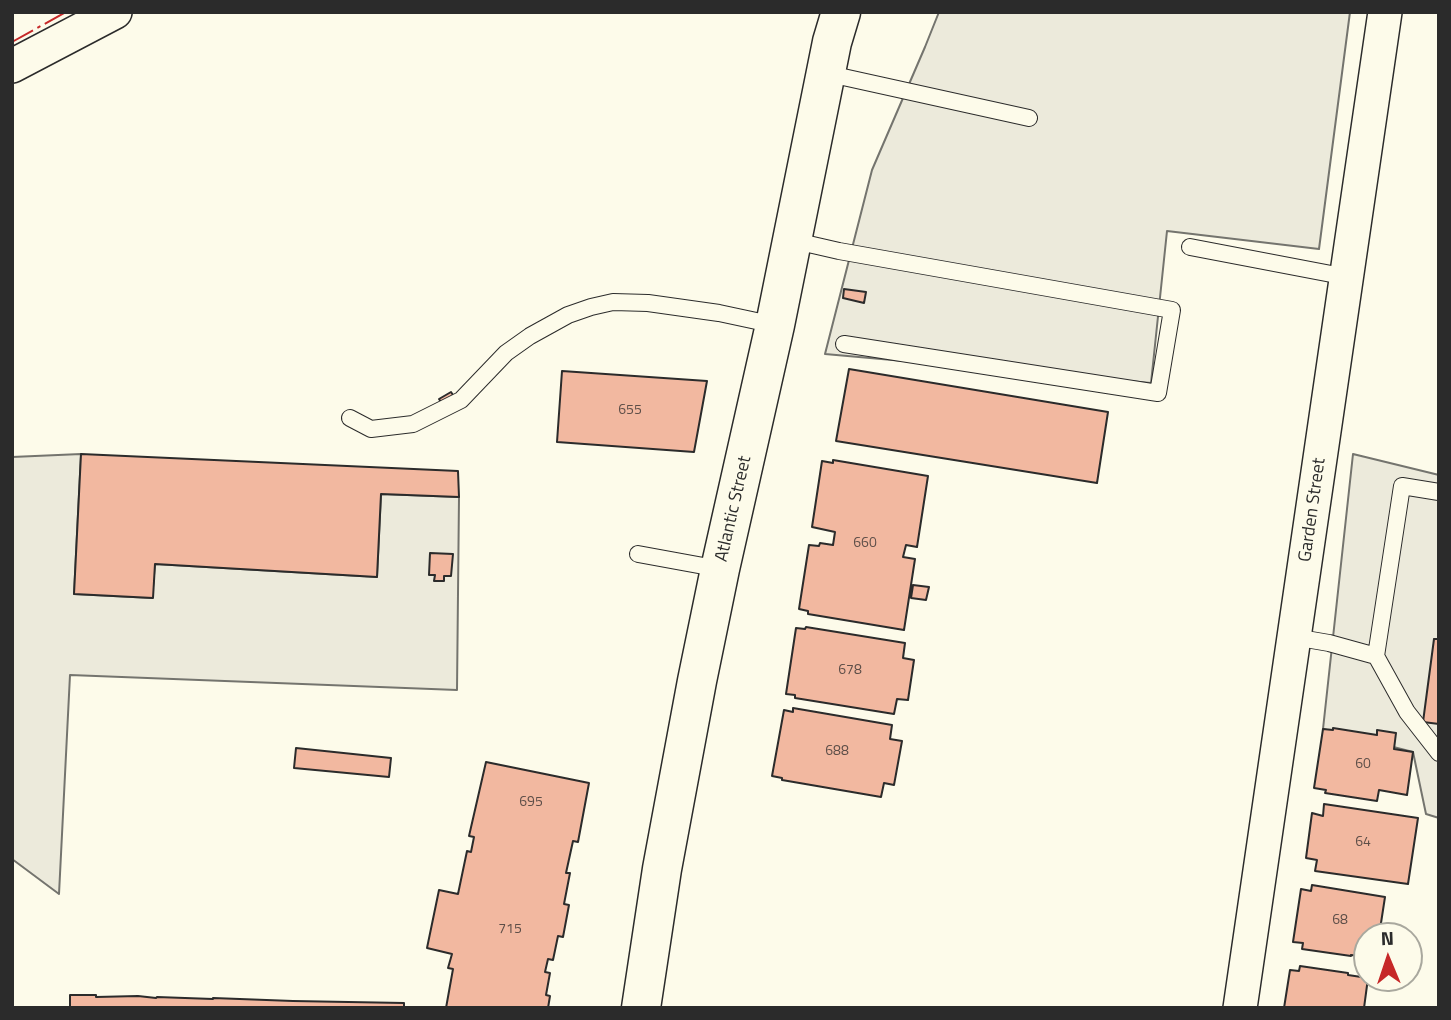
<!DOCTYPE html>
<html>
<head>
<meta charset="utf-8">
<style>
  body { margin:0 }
  #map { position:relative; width:1451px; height:1020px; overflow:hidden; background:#fdfbea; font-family:"Titillium Web",sans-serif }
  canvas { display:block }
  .frame { position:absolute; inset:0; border:14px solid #2b2b2b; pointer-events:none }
  .north { position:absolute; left:1353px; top:922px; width:70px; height:70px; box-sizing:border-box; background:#fdfbea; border:2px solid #a9a89e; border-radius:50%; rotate:358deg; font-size:19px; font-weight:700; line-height:28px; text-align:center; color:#2b2b2b }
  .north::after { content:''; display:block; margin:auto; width:24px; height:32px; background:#c62828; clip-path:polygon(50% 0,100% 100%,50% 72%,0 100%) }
</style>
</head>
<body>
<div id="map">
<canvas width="1451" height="1020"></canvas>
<div class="frame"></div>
<div class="north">N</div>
</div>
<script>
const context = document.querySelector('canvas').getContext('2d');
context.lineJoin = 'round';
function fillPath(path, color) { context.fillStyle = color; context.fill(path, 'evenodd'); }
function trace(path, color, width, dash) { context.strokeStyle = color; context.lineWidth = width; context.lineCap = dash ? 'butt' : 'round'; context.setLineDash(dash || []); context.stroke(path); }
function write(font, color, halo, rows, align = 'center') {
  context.font = font + ' "Titillium Web",sans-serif'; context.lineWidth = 5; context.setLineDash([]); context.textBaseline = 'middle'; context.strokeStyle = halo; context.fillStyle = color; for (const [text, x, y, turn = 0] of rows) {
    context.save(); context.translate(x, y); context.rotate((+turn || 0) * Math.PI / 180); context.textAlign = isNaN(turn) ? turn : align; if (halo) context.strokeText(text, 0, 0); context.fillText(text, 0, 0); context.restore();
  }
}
const parking = new Path2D(`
  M 939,12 L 1350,12 L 1319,249 L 1167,231 L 1151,383 L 825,354 L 872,170 L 925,47 Z
  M 81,454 L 74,594 L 152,598 L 155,564 L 377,577 L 381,494 L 459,497 L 457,690 L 70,675 L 59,894 L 12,859 L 12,457 Z
  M 1353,454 L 1439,475 L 1439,639 L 1434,639 L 1439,724 L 1439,818 L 1426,814 L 1413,752 L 1323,729 Z`);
const building = new Path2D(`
  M 844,289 L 866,292 L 864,303 L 843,298 Z
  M 849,369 L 1108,412 L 1097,483 L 836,441 Z
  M 562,371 L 707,381 L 694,452 L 557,442 Z
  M 451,392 L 455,398 L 443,405 L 439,399 Z
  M 81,454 L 458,471 L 459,497 L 381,494 L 377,577 L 155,564 L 153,598 L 74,594 Z
  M 833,460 L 928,476 L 917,547 L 906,545 L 903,557 L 915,559 L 904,630 L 808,614 L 808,611 L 799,609 L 809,545 L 819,546 L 820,543 L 833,545 L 835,532 L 812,527 L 822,461 L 833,463 Z
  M 430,553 L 453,554 L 451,576 L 444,576 L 444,581 L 434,581 L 435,575 L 429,575 Z
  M 913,585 L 929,587 L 926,600 L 911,598 Z
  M 806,627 L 905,643 L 903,658 L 914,660 L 908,700 L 897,699 L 894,714 L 795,698 L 795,695 L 786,694 L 796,628 L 805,629 Z
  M 1434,639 L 1439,639 L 1439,724 L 1423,722 Z
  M 793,708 L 892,725 L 890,739 L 902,741 L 894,785 L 884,783 L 881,797 L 782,780 L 782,778 L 772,776 L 784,710 L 793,712 Z
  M 1333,728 L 1377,735 L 1377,730 L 1396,733 L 1394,749 L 1413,752 L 1407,795 L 1379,790 L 1377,801 L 1325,793 L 1326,790 L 1314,788 L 1323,729 L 1333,730 Z
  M 296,748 L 391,758 L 389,777 L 294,768 Z
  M 486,762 L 589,783 L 578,842 L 573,841 L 566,873 L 570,873 L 564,904 L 569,905 L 563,937 L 558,936 L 553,960 L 548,959 L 545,972 L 550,973 L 546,995 L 550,996 L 548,1008 L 446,1008 L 453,969 L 448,968 L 452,954 L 427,948 L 439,890 L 458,894 L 467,851 L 471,852 L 474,837 L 469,836 Z
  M 1324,804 L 1418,818 L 1408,884 L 1315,871 L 1317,860 L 1306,858 L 1312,813 L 1323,816 Z
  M 1312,885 L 1385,897 L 1379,936 L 1367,936 L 1367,957 L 1351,955 L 1351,956 L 1302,949 L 1303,943 L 1293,942 L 1301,889 L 1311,891 Z
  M 1300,966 L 1348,973 L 1348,975 L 1368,978 L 1364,1008 L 1284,1008 L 1290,970 L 1299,971 Z
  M 70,995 L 96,995 L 96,997 L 138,996 L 156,998 L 157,997 L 213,999 L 213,998 L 293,1001 L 404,1003 L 404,1008 L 70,1008 Z`);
const service = new Path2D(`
  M 825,73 L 1029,118
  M 791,240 L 839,251 L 1172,310 L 1158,393 L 844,344
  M 1190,247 L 1347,277
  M 350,418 L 371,429 L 413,424 L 461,400 L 506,353 L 530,336 L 568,315 L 591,307 L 613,302 L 648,303 L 719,313 L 775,325
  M 638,554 L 720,569
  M 1294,637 L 1329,643 L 1376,656 L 1407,712 L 1439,753
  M 1376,656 L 1402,486 L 1439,492`);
const minor = new Path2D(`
  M 12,66 L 115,12
  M 1240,1008 L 1385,12`);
const tertiary = new Path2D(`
  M 641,1008 L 662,869 L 697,681 L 720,569 L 775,325 L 832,42 L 841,12`);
const power = new Path2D(`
  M 12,42 L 66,12`);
const numberNames = [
  ["655",630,411],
  ["660",865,544],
  ["678",850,671],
  ["688",837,752],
  ["60",1363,765],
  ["695",531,803],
  ["64",1363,843],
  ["68",1340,921],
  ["715",510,930]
];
const streetNames = [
  ["Atlantic Street",734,509,-77],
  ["Garden Street",1313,510,-82]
];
fillPath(parking, '#eceadb');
trace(parking, '#74746e', 2);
fillPath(building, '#f2b8a0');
trace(building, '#2b2b2b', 2);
trace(service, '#2b2b2b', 18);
trace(minor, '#2b2b2b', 36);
trace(tertiary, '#2b2b2b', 41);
trace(service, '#fdfbea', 16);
trace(minor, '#fdfbea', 33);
trace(tertiary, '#fdfbea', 38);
trace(power, '#c62828', 2, [24, 5, 3.5, 5]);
write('14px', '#5d4e48', null, numberNames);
write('18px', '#2b2b2b', '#fdfbea', streetNames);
</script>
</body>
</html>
